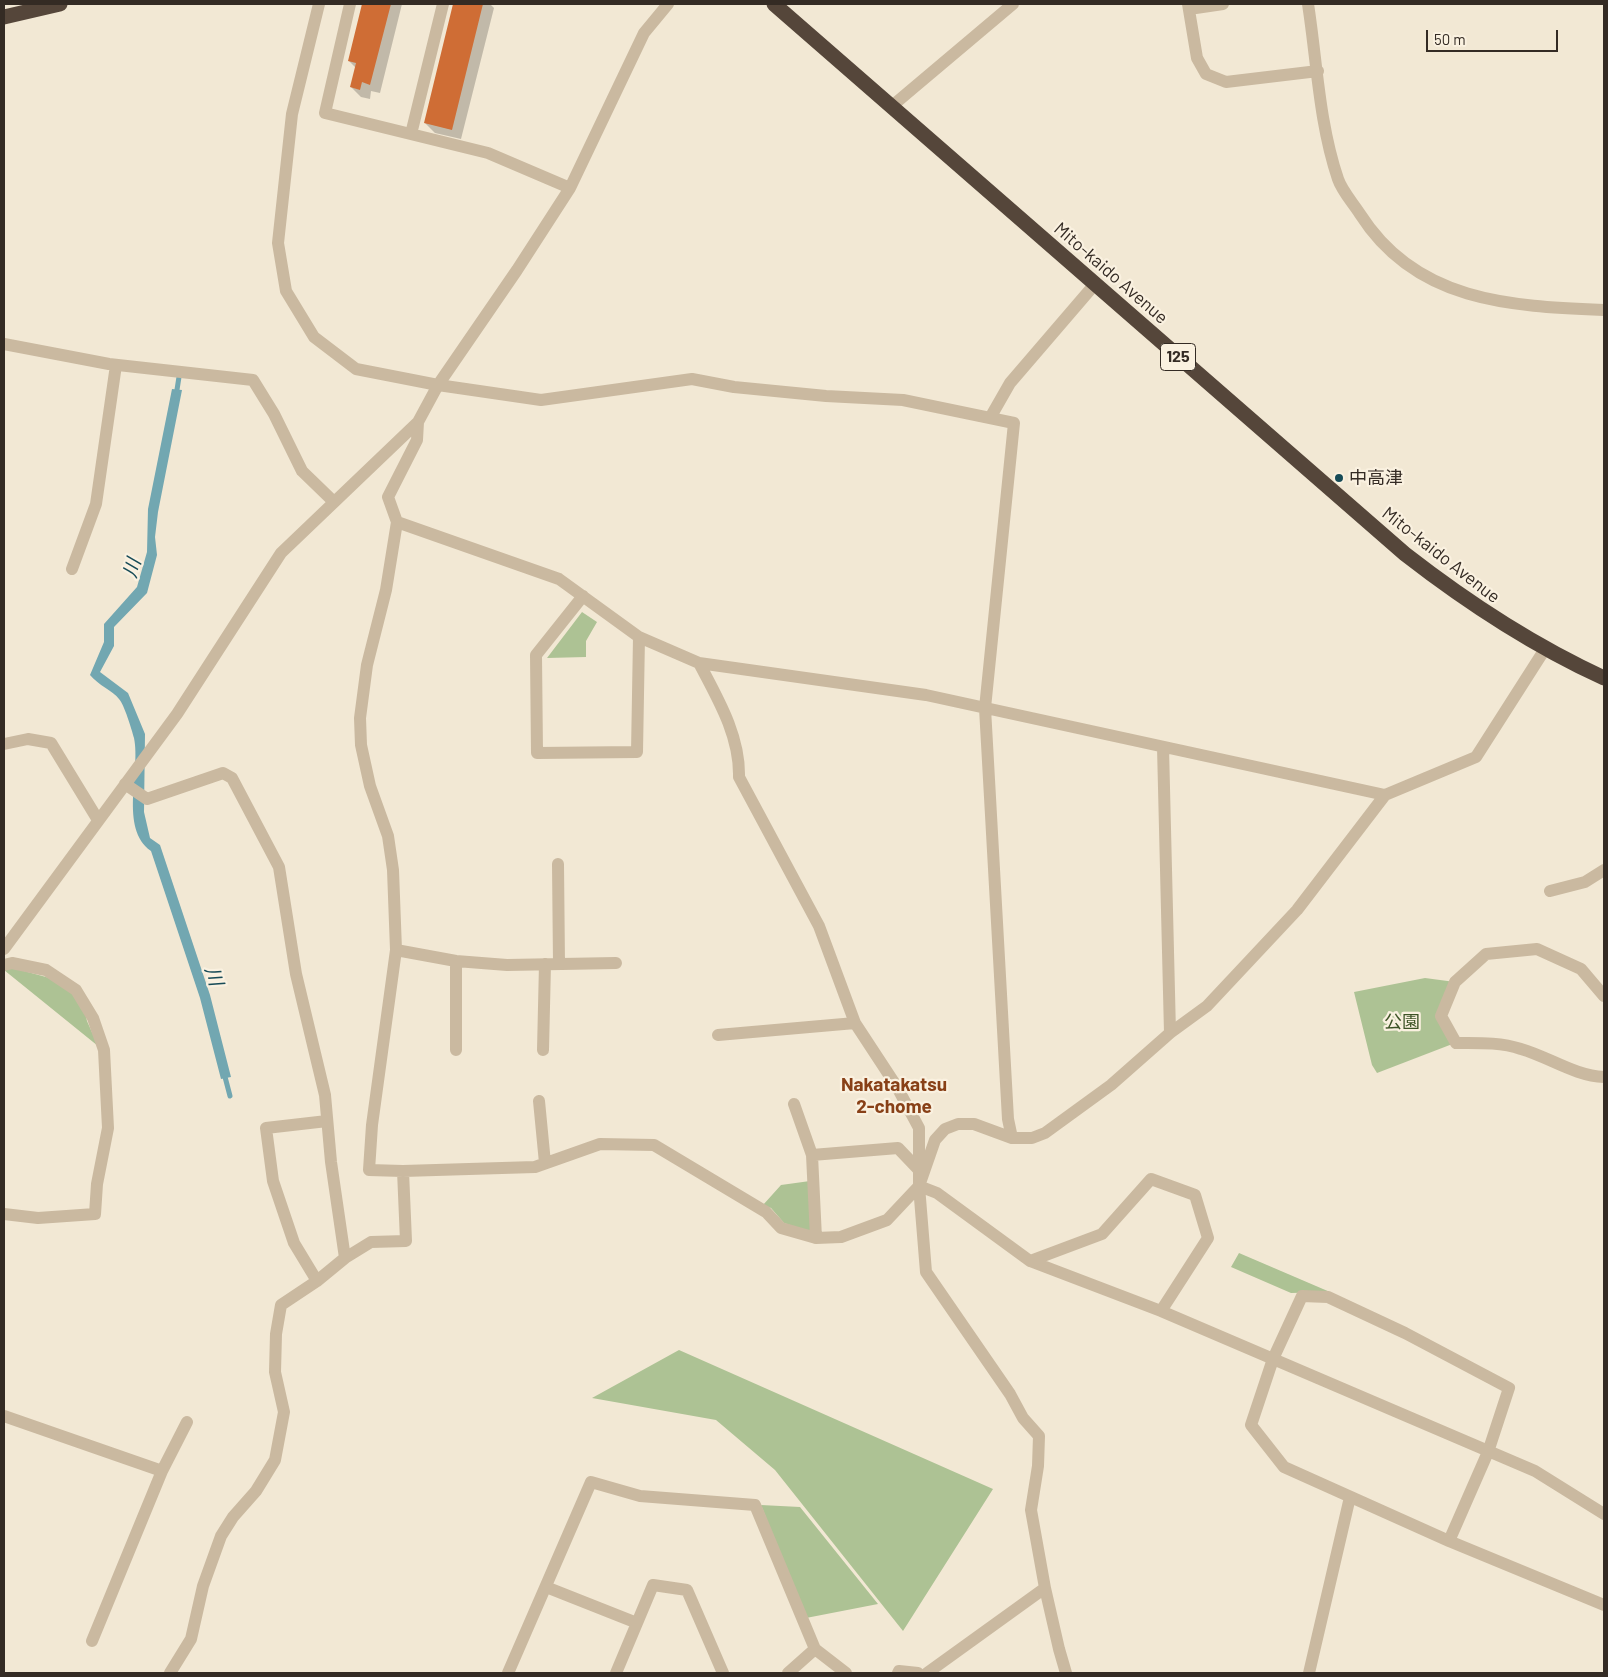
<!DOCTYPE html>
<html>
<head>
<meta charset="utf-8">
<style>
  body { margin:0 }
  #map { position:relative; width:1608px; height:1677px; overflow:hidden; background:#f2e8d4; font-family:Barlow,sans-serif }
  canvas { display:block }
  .frame { position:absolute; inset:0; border:5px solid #342b24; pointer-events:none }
  .scale { position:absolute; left:1426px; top:30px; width:132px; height:22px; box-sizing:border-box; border:2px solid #342b24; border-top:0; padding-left:6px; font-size:15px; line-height:18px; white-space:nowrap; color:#342b24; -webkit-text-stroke:4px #faf1e0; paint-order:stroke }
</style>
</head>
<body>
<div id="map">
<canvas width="1608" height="1677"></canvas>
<div class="frame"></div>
<div class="scale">50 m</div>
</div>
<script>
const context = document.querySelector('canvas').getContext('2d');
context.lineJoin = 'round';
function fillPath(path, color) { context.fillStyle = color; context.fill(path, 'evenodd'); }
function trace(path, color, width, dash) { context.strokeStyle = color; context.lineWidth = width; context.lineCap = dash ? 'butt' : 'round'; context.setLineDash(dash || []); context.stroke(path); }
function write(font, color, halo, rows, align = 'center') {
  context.font = font + ' Barlow,"Noto Sans JP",sans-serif'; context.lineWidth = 4.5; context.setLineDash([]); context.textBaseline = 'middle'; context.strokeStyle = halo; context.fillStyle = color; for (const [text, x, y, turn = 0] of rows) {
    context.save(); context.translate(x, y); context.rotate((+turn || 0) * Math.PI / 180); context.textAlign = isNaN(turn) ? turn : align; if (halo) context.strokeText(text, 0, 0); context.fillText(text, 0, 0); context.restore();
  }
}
const green = new Path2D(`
  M 582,612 L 597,622 L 586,641 L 586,657 L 547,658 Z
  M 13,968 L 79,986 L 87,1021 L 98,1046 L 4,970 Z
  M 1425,978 L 1455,982 L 1440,1016 L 1455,1043 L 1377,1073 L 1372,1065 L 1354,992 Z
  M 810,1181 L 812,1233 L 784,1223 L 771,1208 L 763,1205 L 781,1185 Z
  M 1239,1253 L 1330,1292 L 1291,1293 L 1231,1267 Z
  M 679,1350 L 993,1489 L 903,1631 L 775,1470 L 716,1420 L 592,1398 Z
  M 761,1505 L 800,1507 L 878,1604 L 806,1618 Z`);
const water = new Path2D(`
  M 172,389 L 182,390 L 158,512 L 155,537 L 157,555 L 147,593 L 114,627 L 114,646 L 100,672 L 128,693 L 145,734 L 144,812 L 150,838 L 160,845 L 210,995 L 231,1077 L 221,1079 L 200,998 L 151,851 C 119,828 141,772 134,738 C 132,730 124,704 119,699 C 113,691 98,685 90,675 L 104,642 L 104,624 L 137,587 L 147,552 L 148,509 Z`);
const shadow = new Path2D(`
  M 364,4 L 402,4 L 380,93 L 371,91 L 370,99 L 361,97 L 351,87 L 356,68 L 349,61 Z
  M 455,4 L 490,4 L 494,8 L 461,139 L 435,133 L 425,123 Z`);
const stream = new Path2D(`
  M 176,396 L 179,377
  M 224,1073 L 230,1096`);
const building = new Path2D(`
  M 362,4 L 391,4 L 370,85 L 362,82 L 360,90 L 350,87 L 356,63 L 348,61 Z
  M 453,4 L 483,4 L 452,130 L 424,123 Z`);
const street = new Path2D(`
  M 319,4 L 292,114 L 278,243 L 286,291 L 314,337 L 356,369 L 438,385 L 541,400 L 692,379 L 734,387 L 826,396 L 903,400 L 1014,423 L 985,708 L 1008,1119 L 1012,1138
  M 350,4 L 325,113 L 488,153 L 570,188
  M 1188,4 L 1197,58 L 1206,74 L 1226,82 L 1318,71
  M 1308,4 C 1317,62 1319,123 1338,179 C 1342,191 1353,203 1360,214 C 1416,302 1509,306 1604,310
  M 1189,9 L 1223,4
  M 892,106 L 1013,4
  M 411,134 L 443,4
  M 4,344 L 109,364 L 253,380 L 274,414 L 302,471 L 334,502
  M 990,418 L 1010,383 L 1095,284
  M 397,522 L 559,579 L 639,637 L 699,663 L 926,695 L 1385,795 L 1476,757 L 1545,649
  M 72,569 L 96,504 L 116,365
  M 583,596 L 536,655 L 537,753 L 637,752 L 639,637
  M 699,663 C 718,699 740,736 739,777 L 819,926 L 855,1023 L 897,1087 L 919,1128 L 919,1186 L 926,1272 L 1010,1394 L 1023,1418 L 1039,1436 L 1038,1466 L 1031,1510 L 1045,1588 L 1059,1649 L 1066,1673
  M 4,744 L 28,739 L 51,743 L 98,820
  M 1163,747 L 1170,1033
  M 125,784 L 147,799 L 223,773 L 232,778 L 279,867 L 296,974 L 325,1095 L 331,1162 L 345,1258 L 371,1242 L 406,1241 L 403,1171 L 535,1167 L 600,1144 L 654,1145 L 766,1212 L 781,1228 L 816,1238 L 841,1237 L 887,1220 L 919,1186 L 935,1140 L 945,1129 L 958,1124 L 974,1124 L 1012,1138 L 1032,1138 L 1045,1133 L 1111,1085 L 1170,1033 L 1207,1006 L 1297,910 L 1385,795
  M 558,864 L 559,964
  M 1550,891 L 1585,882 L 1604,870
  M 4,949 L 177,714 L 281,553 L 418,422 L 438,385 L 517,270 L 570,188 L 644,33 L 668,4
  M 396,950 L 456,961 L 507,965 L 616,963
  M 456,961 L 456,1050
  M 4,965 L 12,963 L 46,970 L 76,990 L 93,1018 L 104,1050 L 108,1128 L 97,1184 L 95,1214 L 38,1218 L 4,1214
  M 1604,996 L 1581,969 L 1537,949 L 1486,954 L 1455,982 L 1441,1016 L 1456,1043 C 1478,1043 1500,1042 1521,1049 C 1549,1057 1575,1076 1604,1077
  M 718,1035 L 855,1023
  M 543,1050 L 545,964
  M 539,1101 L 545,1163
  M 794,1104 L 812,1155 L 816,1238
  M 327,1121 L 266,1128 L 273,1181 L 294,1243 L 317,1281 L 345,1258
  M 812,1155 L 898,1148 L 919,1170
  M 403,1171 L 369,1170 L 372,1125 L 396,950 L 393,870 L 388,836 L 370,786 L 361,745 L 360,718 L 367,665 L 386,590 L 397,522 L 388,497 L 417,440 L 418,422
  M 919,1186 L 937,1193 L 1030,1261 L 1161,1311 L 1535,1471 L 1604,1514
  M 1030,1261 L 1102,1234 L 1151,1179 L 1195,1195 L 1208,1238 L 1161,1311
  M 4,1416 L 162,1471 L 187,1422
  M 1449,1541 L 1488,1452 L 1509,1388 L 1405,1333 L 1328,1297 L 1302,1296 L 1273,1359 L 1251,1425 L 1284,1467 L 1449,1541 L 1604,1605
  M 546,1587 L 637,1623
  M 92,1641 L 162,1471
  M 170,1673 L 191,1639 L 203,1586 L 221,1536 L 233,1517 L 256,1491 L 275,1460 L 284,1412 L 275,1372 L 276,1334 L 281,1305 L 317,1281
  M 508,1673 L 591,1482 L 640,1496 L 755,1505 L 815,1649 L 846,1673
  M 616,1673 L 653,1585 L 687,1590 L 723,1673
  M 788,1673 L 815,1649
  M 898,1673 L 899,1671 L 918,1673
  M 927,1673 L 1045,1588
  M 1309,1673 L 1350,1497`);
const highway = new Path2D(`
  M 774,4 L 1405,554 C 1468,603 1532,645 1604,678
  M 4,17 L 60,4`);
const markers = [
  [1339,478,5,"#174b57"]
];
const shields = [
  [1178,357,35]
];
const shieldNames = [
  ["125",1178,357]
];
const streetNames = [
  ["Mito-kaido Avenue",1111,273,41],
  ["Mito-kaido Avenue",1441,555,38]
];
const poiNames = [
  ["中高津",1349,478]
];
const parkNames = [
  ["公園",1402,1022]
];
const waterNames = [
  ["川",132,568,-74],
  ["川",214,976,72]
];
const neighbourhoodNames = [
  ["Nakatakatsu",894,1085],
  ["2-chome",894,1107]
];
fillPath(green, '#adc294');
fillPath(water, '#72a7b1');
fillPath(shadow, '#0003');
trace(stream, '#72a7b1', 5);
fillPath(building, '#cf6d35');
trace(street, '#cab9a0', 12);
trace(highway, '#55463a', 15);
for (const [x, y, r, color] of markers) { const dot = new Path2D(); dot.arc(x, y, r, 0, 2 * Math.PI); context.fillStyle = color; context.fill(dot); trace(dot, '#faf1e0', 2); }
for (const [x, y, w] of shields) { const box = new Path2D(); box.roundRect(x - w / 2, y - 13.5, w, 27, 4); context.fillStyle = '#faf1e0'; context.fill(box); trace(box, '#342b24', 1); }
write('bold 16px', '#342b24', null, shieldNames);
write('18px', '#342b24', '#faf1e0', streetNames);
write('18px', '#342b24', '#faf1e0', poiNames, 'left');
write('18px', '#3d5326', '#faf1e0', parkNames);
write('italic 19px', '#174b57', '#faf1e0', waterNames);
write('bold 19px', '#884017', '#faf1e0', neighbourhoodNames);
</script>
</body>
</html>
